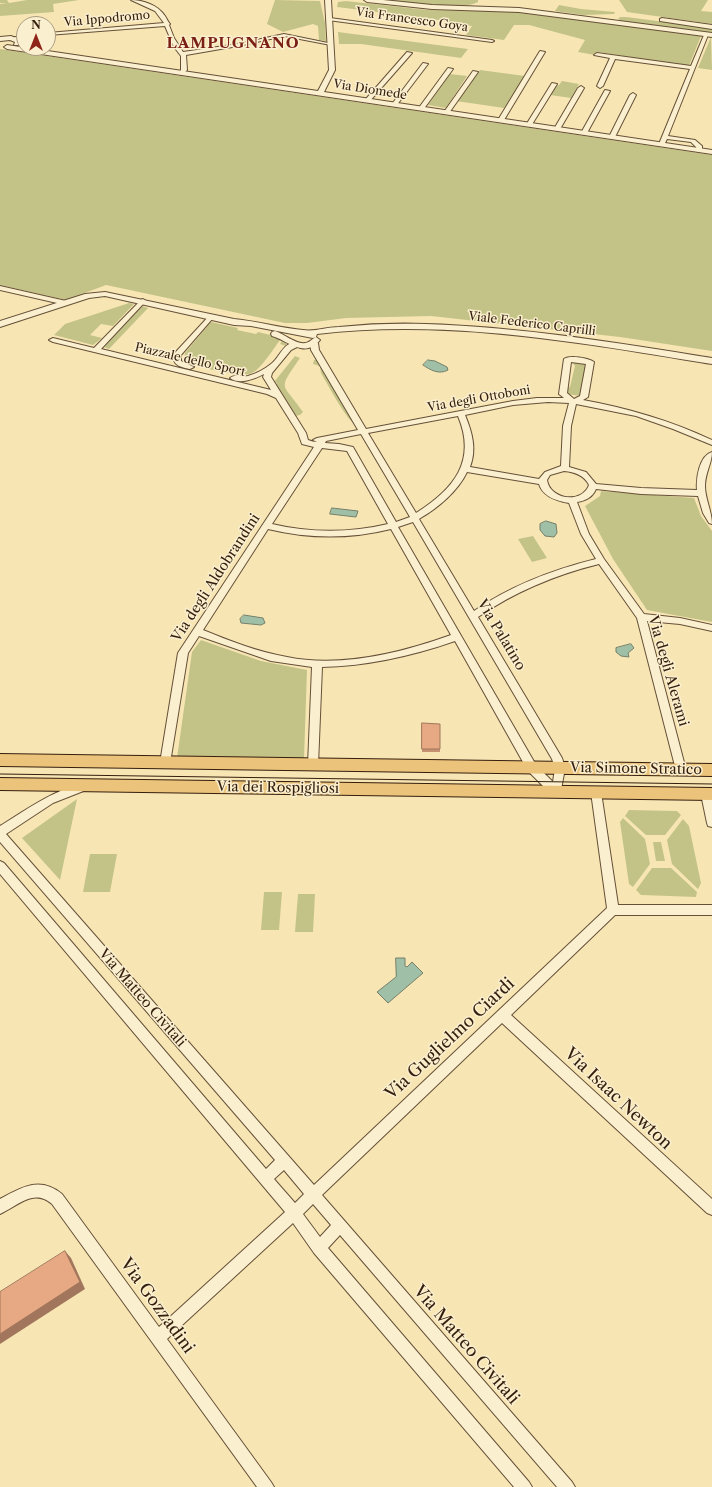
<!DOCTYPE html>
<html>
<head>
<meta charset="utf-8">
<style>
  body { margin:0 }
  #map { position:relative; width:712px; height:1487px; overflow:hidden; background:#f7e6b4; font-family:"Libre Caslon Text",serif }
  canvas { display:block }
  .north { position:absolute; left:16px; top:16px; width:40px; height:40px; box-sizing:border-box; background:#faefce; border:1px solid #ab9b81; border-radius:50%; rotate:0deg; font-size:11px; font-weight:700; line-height:16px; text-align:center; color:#351e0e }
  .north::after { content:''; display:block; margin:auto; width:14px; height:18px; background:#8f2418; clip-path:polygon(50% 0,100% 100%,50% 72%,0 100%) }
</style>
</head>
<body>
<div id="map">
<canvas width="712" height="1487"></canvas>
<div class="north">N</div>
</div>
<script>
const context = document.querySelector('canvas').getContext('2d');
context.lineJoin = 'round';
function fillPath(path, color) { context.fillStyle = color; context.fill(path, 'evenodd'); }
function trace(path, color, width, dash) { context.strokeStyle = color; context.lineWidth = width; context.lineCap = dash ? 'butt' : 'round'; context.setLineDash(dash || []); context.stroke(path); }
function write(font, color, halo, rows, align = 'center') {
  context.font = font + ' "Libre Caslon Text",serif'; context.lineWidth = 3; context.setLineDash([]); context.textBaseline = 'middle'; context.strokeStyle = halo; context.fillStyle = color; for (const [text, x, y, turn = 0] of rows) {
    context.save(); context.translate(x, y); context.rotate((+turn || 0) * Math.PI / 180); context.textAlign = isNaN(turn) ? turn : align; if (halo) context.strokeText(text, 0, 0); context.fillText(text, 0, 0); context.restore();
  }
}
const green = new Path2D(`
  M 0,0 L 7,0 L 9,3 L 27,0 L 79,0 L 53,4 L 54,12 L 0,16 L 0,4 L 7,3 L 0,3 Z
  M 275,0 L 320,1 L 325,23 L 326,41 L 319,40 L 318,26 L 313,24 L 283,32 L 267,24 Z
  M 389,0 L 478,0 L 478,2 C 461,11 409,3 389,0 Z
  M 619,0 L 708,0 L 701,11 L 712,12 L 712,24 L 627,12 Z
  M 346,1 L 427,10 L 500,11 L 538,14 L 701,36 L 689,66 L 598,52 L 595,55 L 578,52 L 585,40 L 529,25 L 514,25 L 504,40 L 466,35 L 472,26 L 427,18 L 337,7 L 338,2 Z
  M 559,5 L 581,9 L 615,12 L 614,14 L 583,15 L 555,11 Z
  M 620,17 L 626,17 L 712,28 L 712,34 L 623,22 L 618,19 Z
  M 338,32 L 468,49 L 461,58 L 361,44 L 339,44 Z
  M 711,37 L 712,70 L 698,68 Z
  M 0,49 L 712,155 L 712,351 L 620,337 L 431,316 L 346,318 L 307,323 L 285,323 L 106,285 L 66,300 L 0,285 Z
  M 480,70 L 525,76 L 504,108 L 456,101 L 476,73 L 478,73 Z
  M 450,74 L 467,76 L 446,108 L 428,105 Z
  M 562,81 L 579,84 L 571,98 L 550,95 L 555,86 L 559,85 Z
  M 129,303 L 134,304 L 113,326 L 101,324 L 90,335 L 102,338 L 93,345 L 54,335 L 65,324 Z
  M 142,306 L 148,308 L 109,349 L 104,347 Z
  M 211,322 L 238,328 L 237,330 L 256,334 L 258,332 L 279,337 L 286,341 L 286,346 L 280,344 L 282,341 L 280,340 C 274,348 261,369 252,373 C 240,379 201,367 188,363 L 184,359 L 185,353 Z
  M 295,356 L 300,358 C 277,392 282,381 303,412 L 300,415 L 295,416 L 275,385 L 277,383 L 274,382 Z
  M 317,359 L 355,424 C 347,421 327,383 321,373 L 320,366 L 313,364 L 314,360 Z
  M 572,362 L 588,363 L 586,366 L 581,389 L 583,391 L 581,396 L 566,394 L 566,389 L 570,387 L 575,366 Z
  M 601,491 L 694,498 L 701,516 L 712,531 L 712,622 L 647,610 L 613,559 L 585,506 L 600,496 Z
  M 533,536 L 547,558 L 532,562 L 518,539 Z
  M 201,640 L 261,661 L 307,670 L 304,759 L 177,758 L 192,652 Z
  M 77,799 L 60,880 L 22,838 Z
  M 629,810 L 677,811 L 681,815 L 665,835 L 646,835 L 625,816 Z
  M 623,818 L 645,839 L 650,864 L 633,887 L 629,884 L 620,822 Z
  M 683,819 L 689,826 L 701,883 L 698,889 L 672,864 L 667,840 Z
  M 653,842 L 661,842 L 665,861 L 656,861 Z
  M 90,854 L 117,854 L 110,892 L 83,892 Z
  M 652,868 L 671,868 L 697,892 L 696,897 L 641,895 L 636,890 Z
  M 264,892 L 282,892 L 279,930 L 261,930 Z
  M 298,894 L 315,894 L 313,932 L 295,932 Z`);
const water = new Path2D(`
  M 428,360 L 435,361 L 447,367 L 448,370 C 439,375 430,370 423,365 Z
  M 332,508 L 358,511 L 356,517 L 330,514 Z
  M 546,521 L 556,524 L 557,533 L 554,537 L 545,536 L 540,530 L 540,524 Z
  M 244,615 L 263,618 L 265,623 L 261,625 L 241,623 L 240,619 Z
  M 631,644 L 634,648 L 628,653 L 629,657 L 621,656 L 616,652 L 616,648 Z
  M 396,958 L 405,958 L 405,966 L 407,967 L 412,962 L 423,973 L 388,1003 L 377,992 L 396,977 Z`);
const minor = new Path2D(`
  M 131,0 C 143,0 158,5 165,16 C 167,19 168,22 170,24 L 169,25 L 174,38 L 183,52 L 238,44 L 284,34 L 333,44 L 331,45 L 284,36 L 238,46 L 186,55 L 187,70 L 182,75 L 179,73 L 181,70 L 181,56 L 174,47 L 165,26 L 48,35 L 48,33 L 164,23 L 155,11 Z
  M 330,18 L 492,40 L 494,41 L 492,42 L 328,20 Z
  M 706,34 L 708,35 L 668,136 L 695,140 L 702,146 L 702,150 L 697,151 L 696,147 L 691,142 L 667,139 L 664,145 L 660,145 L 659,144 L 690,69 L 615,59 L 603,86 L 600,88 L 597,86 L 610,58 L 594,55 L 597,53 L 691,66 L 704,35 Z
  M 24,35 L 24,37 L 14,39 L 12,38 Z
  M 540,51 L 545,52 L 504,120 L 499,121 L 498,120 Z
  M 407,52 L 412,53 L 369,102 L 365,102 L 365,100 Z
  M 423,63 L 428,64 L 396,106 L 392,106 L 392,104 Z
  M 448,68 L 453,69 L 423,110 L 419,110 L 418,109 Z
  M 473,71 L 478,72 L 449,113 L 445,113 L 444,112 Z
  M 552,83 L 557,84 L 531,126 L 527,126 L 526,125 Z
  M 581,86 L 584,88 L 560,129 L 555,130 L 554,129 L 578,88 Z
  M 605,90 L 610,91 L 587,133 L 582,134 L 581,133 Z
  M 633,93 L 636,95 L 615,137 L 610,138 L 609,137 L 630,95 Z
  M 0,286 L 66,301 L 69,303 L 66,305 L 0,290 Z
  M 143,299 L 146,301 L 145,302 L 101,349 L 271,390 L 263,377 L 264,374 C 255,379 239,385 230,378 C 235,374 242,377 248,376 C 255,374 265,369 271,364 C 280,358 283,341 297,343 L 297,347 L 291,350 L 272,373 L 271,377 L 306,433 L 308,440 C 311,441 314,442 317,442 L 313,440 L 317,438 L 358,430 L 311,350 L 310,343 L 314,341 L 318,343 L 319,350 L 366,429 L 513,401 L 537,398 L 564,398 L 559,394 L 564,359 C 570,355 588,358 594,362 L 588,397 L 583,400 C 628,408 671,421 712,440 L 712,445 L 673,429 L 636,416 L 576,404 L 571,426 L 569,467 L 586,472 L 596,484 L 641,488 L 697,490 C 696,479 699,456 712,452 C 712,463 705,473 705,486 C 705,499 712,511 712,524 L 709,523 L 703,513 L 698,496 L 641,494 L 596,489 C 593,497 585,501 577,502 L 589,534 L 604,559 L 644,614 L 680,618 L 712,625 L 712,631 L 680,624 L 647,621 L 686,770 L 685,773 L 677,773 L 676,770 L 637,618 L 599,564 C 555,575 516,591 478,617 L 562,758 L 565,768 L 560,795 L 556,796 L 552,795 L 528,771 L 455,641 C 412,656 367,666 322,667 L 318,765 L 317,768 L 309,768 L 308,765 L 312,667 L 271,661 L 199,636 L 188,653 L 170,763 L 169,766 L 161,766 L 160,763 L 178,653 L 314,447 L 302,444 L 298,433 L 276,398 L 267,394 L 53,342 L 49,340 L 53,338 L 94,348 L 141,300 ZM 571,362 L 586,364 L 580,396 L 574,399 L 567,393 ZM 548,402 L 569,403 L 563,426 L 561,466 L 545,472 L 539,479 L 470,467 C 477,449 472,432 465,415 L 513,405 ZM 458,416 C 477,461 454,489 416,513 L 368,433 ZM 361,434 L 410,517 L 396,522 L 353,447 L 339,444 L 325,443 L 326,441 ZM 322,448 L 347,451 L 388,524 C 350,533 310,533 272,524 ZM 564,471 C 575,472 584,475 589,485 C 582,504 550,500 547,480 L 550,475 ZM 467,472 L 539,484 C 543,497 557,501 569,503 L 581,534 L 596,559 C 552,570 512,585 474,611 L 419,519 C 438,508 458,491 467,472 ZM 413,522 L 552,759 L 555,768 L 553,782 L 536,765 L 398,527 ZM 268,529 C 309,539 351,539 391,529 L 451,635 C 401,653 340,668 287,657 C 258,652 230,641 203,630 Z
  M 211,315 L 214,317 L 213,318 L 181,355 L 181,361 L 194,367 L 190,369 C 181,367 173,366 173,355 L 209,316 Z
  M 82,783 L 86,784 L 87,787 L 86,790 L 53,803 L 6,834 L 314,1185 L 607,908 L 591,792 L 592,789 L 596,788 L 600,789 L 601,792 L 618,905 L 712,905 L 712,915 L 615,915 L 511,1015 L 712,1199 L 712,1215 L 707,1213 L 502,1023 L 322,1195 L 572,1482 L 575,1487 L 557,1487 L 340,1235 L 328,1248 L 529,1482 L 532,1487 L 514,1487 L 314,1253 L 293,1223 L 167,1339 L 271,1482 L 274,1487 L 257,1487 L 52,1204 C 33,1188 18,1206 0,1214 L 0,1199 C 22,1187 40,1176 62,1194 L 159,1327 L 285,1212 L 0,874 L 0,861 L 4,863 L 266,1169 L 275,1160 L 0,842 L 0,826 C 27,809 51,792 82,783 ZM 284,1170 L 304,1194 L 295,1203 L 274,1179 ZM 313,1204 L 331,1225 L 320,1237 L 303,1214 Z
  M 706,790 L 710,791 L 712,798 L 712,827 L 708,826 L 707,823 L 701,794 L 702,791 Z`);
const tertiary = new Path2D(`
  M 325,0 L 331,0 L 335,70 L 324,92 L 712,150 L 712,154 L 7,49 L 4,47 L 7,45 L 318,91 L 329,70 Z
  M 364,0 L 383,0 L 432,5 L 519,8 L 712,33 L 712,37 L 519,12 L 432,9 L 367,2 Z
  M 662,18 L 712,25 L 712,29 L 660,21 L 660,19 Z
  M 11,36 L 20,40 L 21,41 L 18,45 L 14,45 L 15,42 L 10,40 L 0,41 L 0,37 Z
  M 105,292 L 234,319 C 257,321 280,328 303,330 C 314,332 327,327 339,327 C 368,324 397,323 426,324 C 522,327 618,343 712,358 L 712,364 C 582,343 448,318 317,334 L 316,337 L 313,338 L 251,326 L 234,325 L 105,296 L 89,298 L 0,327 L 0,321 L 85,294 Z
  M 275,331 C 284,334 297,345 305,343 C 309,343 312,339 316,337 L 320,340 C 304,359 289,341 272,336 L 271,334 L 272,332 Z`);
const primary = new Path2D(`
  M 0,754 L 712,764 L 712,776 L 0,766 Z
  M 0,778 L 712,788 L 712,800 L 0,790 Z`);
const tram = new Path2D(`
  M 0,774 L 712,784`);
const wall = new Path2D(`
  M 422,726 L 440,749 L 440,752 L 422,752 Z`);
const shadedWall = new Path2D(`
  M 65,1251 L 71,1258 L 85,1289 L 0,1344 L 0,1334 Z`);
const building = new Path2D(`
  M 422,723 L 440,724 L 440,749 L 422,749 Z
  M 65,1251 L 80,1282 L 0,1334 L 0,1292 Z`);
const farStreetnames = [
  ["Via Ippodromo",107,19,-5],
  ["Via Francesco Goya",412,20,8],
  ["Via Diomede",370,90,9],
  ["Viale Federico Caprilli",532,324,7],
  ["Piazzale dello Sport",190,360,13],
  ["Via degli Ottoboni",479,399,-10]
];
const streetNames = [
  ["Via degli Aldobrandini",216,578,-57],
  ["Via Palatino",501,635,59],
  ["Via degli Alerami",668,671,74],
  ["Via Simone Stratico",636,769,1],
  ["Via dei Rospigliosi",278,788,1],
  ["Via Matteo Civitali",142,998,49]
];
const farDistrictnames = [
  ["LAMPUGNANO",233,44]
];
const nearStreetnames = [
  ["Via Guglielmo Ciardi",450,1039,-43],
  ["Via Isaac Newton",618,1099,43],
  ["Via Gozzadini",157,1306,54],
  ["Via Matteo Civitali",466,1345,49]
];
fillPath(green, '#c4c387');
fillPath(water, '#9fc0a7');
trace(water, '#757f6a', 1);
trace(minor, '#665038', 2);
trace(tertiary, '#665038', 2);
trace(primary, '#351e0e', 2);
fillPath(minor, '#faefce');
fillPath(tertiary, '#faefce');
fillPath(primary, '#ecc37a');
trace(tram, '#351e0e', 1);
fillPath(wall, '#c69171');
fillPath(shadedWall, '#a1765c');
fillPath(building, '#e6a983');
trace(building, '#a1765c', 1);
write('12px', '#351e0e', '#faefce', farStreetnames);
write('14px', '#351e0e', '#faefce', streetNames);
context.letterSpacing = '1px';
write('bold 15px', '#7a1f14', '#faefce', farDistrictnames);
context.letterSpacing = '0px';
write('17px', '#351e0e', '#faefce', nearStreetnames);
</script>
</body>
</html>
